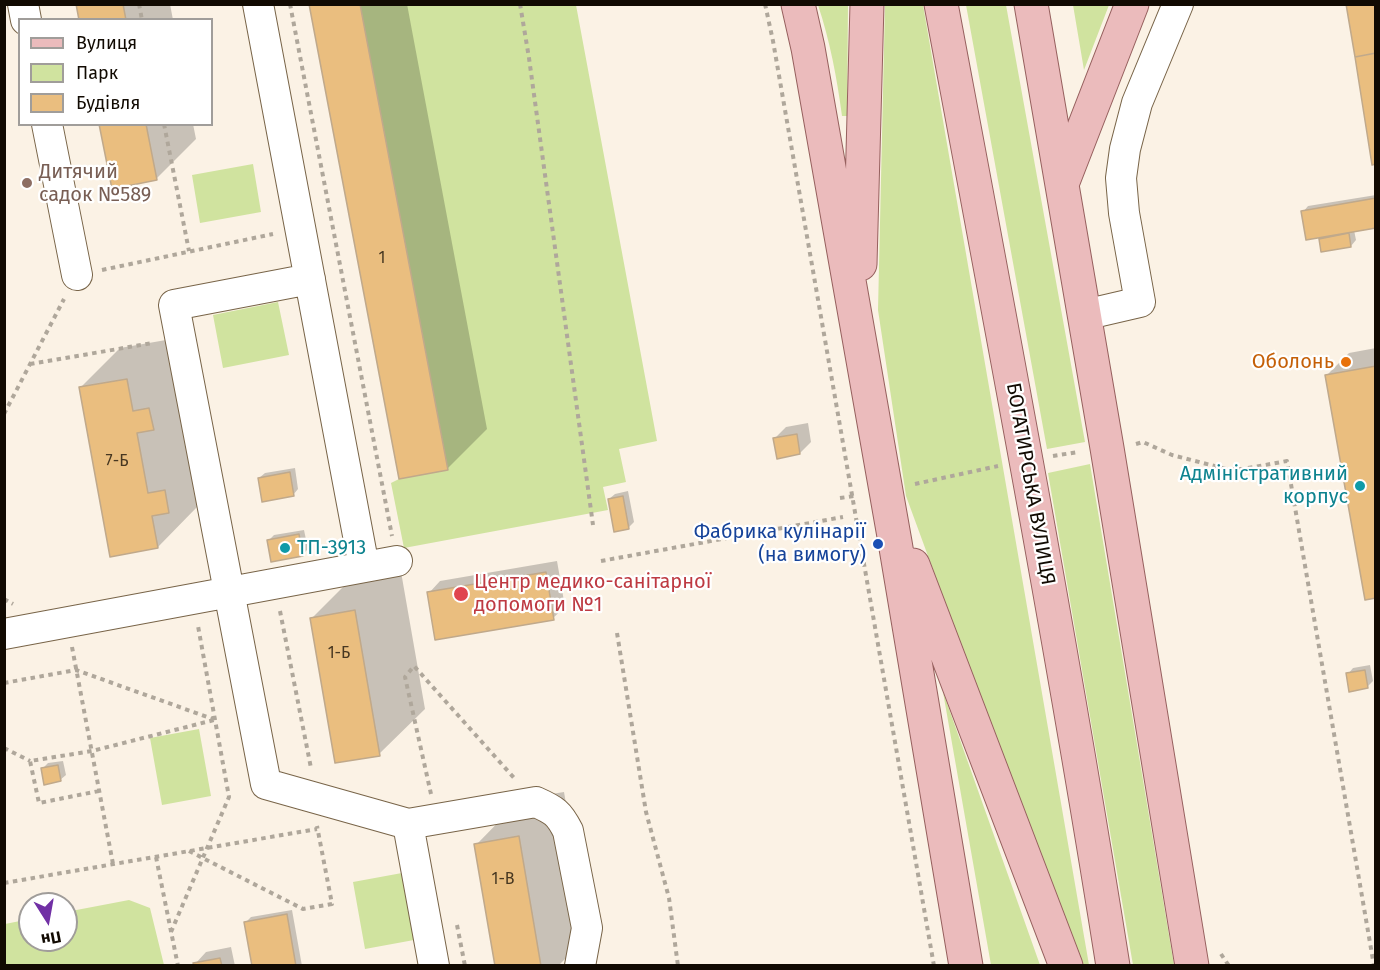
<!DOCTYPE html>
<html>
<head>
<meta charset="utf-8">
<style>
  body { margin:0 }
  #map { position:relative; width:1380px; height:970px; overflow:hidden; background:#fbf2e5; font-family:"Fira Sans",sans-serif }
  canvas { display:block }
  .frame { position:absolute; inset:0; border:6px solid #110a02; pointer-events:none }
  .legend { position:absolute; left:18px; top:18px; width:195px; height:108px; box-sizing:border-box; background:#fff; border:2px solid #a09d9a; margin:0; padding:8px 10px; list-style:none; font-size:18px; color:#110a02 }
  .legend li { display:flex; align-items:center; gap:12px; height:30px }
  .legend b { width:30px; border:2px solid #a09d9a }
  .north { position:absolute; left:18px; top:892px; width:60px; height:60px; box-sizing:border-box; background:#fff; border:2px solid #a09d9a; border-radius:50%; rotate:169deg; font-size:16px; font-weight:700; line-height:24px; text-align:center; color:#110a02 }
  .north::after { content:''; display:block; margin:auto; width:21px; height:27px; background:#7130a5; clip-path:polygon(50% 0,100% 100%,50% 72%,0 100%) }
</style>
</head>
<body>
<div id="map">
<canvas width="1380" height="970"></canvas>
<div class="frame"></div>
<ul class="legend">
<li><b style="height:8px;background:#ebbbbc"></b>Вулиця</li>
<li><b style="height:16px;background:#d0e39f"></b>Парк</li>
<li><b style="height:16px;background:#eabe7f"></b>Будівля</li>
</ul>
<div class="north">Пн</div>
</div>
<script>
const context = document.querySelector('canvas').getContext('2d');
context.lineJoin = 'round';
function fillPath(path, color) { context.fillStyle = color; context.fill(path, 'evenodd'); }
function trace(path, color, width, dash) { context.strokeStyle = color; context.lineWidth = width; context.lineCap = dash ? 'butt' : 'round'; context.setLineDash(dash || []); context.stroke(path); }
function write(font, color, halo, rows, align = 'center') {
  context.font = font + ' "Fira Sans",sans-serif'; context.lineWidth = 4.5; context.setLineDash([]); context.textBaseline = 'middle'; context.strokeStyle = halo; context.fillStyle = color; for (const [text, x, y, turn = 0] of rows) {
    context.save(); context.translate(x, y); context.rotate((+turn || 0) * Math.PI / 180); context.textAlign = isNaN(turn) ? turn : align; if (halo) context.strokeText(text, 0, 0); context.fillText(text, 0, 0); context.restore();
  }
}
const green = new Path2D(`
  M 360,5 L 576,5 L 657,441 L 619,449 L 626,482 L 603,487 L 608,510 L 404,548 L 391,483 L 399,479 L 448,470 Z
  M 818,5 L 848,5 L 847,116 L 842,116 C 837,78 830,41 818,5 Z
  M 885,5 L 923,5 L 1089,965 L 1078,965 L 906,496 L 878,310 Z
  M 966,5 L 1006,5 L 1085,442 L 1047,449 Z
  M 1073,5 L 1109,5 L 1084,70 Z
  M 253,164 L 261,212 L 200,223 L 192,175 Z
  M 278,302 L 289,355 L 223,368 L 213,315 Z
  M 1090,464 L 1174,965 L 1133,965 L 1048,473 Z
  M 943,692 L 1040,965 L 991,965 Z
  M 199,729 L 211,796 L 162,805 L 150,738 Z
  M 402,873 L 414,940 L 365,949 L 353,882 Z
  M 129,900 L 150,908 L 164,965 L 5,965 L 5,924 L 30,919 L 30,940 L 66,940 L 66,912 Z`);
const shadow = new Path2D(`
  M 77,4 L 170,4 L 173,20 L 80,20 Z
  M 311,4 L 407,4 L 487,429 L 447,469 Z
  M 101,124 L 193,124 L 196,139 L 156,179 Z
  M 1376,195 L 1376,226 L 1354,230 L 1356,240 L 1351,246 L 1320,239 L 1325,235 L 1303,212 L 1308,206 Z
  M 166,340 L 208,472 L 193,487 L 197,507 L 158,547 L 80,388 L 120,348 Z
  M 1376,348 L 1376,596 L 1327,375 L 1349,353 Z
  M 808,423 L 811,442 L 800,453 L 775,438 L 786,427 Z
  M 295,468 L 298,489 L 293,495 L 259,478 L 265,473 Z
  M 628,491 L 634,522 L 629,527 L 615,530 L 609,499 L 615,494 Z
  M 304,530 L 308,549 L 303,554 L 269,540 L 274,535 Z
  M 557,561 L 565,607 L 553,618 L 429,593 L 440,581 Z
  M 400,566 L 425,709 L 379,754 L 312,618 L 357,573 Z
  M 1370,665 L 1373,681 L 1368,686 L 1350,690 L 1348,674 L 1353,668 Z
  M 63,761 L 66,775 L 60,780 L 42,769 L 48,763 Z
  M 564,792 L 589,935 L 558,966 L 496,966 L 476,845 L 521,799 Z
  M 292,910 L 302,966 L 253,966 L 246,922 L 251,917 Z
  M 231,947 L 235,966 L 195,966 L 195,964 L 206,952 Z`);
const building = new Path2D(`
  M 76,4 L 123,4 L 126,20 L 79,20 Z
  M 309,4 L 360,4 L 448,470 L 399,479 Z
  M 1346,4 L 1376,4 L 1376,53 L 1355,57 Z
  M 1376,53 L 1376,164 L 1372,165 L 1355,57 Z
  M 99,124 L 146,124 L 157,180 L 112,189 Z
  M 1376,198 L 1376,228 L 1306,240 L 1301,211 Z
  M 1349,233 L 1351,247 L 1321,252 L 1319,239 Z
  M 1376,366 L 1376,598 L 1365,600 L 1325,375 Z
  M 127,379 L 133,411 L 149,408 L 154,430 L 137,433 L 148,493 L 165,490 L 169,513 L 152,516 L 158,548 L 110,557 L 79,387 Z
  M 797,434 L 800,454 L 777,459 L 773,438 Z
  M 290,472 L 294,496 L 262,502 L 258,478 Z
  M 623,496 L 629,529 L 614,532 L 608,499 Z
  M 299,534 L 303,556 L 271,562 L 267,540 Z
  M 546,572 L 554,620 L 435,640 L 427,592 Z
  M 355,610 L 380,756 L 335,763 L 310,618 Z
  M 1365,670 L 1368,688 L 1349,692 L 1346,673 Z
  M 58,765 L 61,781 L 44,785 L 41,768 Z
  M 519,836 L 541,966 L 495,966 L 474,844 Z
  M 287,914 L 296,966 L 252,966 L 244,922 Z
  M 220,958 L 222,966 L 194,966 L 193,963 Z`);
const path = new Path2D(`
  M 139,4 L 142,20
  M 290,4 L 392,536
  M 520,4 L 529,58 L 593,525
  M 765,4 L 773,41 L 934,966
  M 164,124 L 189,251
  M 102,270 L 273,234
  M 30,364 L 153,343
  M 4,414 L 64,299
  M 1136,444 L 1143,442 L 1172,455 L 1226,469 L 1243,469 L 1287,461 L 1374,966
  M 1053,456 L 1078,452
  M 915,484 L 998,466
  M 840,498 L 854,496
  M 601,561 L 843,517
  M 4,599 L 13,604
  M 280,611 L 311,768
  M 617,633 L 646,812 L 669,898 L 678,966
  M 72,647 L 113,864
  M 4,683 L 76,670 L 213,719
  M 4,748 L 30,761
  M 99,791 L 39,803 L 30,761 L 92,751 L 214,720
  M 431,794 L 405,677 L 414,666 L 515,779
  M 189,851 L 303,909 L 332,904 L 317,826
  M 156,857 L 178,966
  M 4,883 L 317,829
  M 457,925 L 465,966
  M 171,932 L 229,797 L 198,626
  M 1221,954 L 1229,966`);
const minor = new Path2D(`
  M 23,4 L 26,20
  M 258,4 L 364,567
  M 47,124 L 77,275
  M 310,279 L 174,305 L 266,784 L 408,824 L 536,802 C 554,810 559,813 568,831 L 587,928 L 580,966
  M 1084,315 L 1140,302 L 1124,213 L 1121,178 L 1125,149 L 1137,103 L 1178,4
  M 4,634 L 397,561
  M 408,824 L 434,966`);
const major = new Path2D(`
  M 798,4 L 808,48 L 895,542 L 966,966
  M 941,4 C 1001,324 1062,644 1113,966
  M 1031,4 L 1107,448 L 1192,966
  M 1062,184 L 1132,4
  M 860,264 L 867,4
  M 913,565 L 1066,966`);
const markers = [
  [27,183,6,"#8d6e63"],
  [1346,362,6,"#e8710a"],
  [1360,486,6,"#0f9aa8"],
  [878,544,6,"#1a4fb4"],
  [285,548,6,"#0f9aa8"],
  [461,594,8,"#e0444e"]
];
const numberNames = [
  ["1",382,259],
  ["7-Б",117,462],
  ["1-Б",339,654],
  ["1-В",503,880]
];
const educationNames = [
  ["Дитячий",39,172],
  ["садок №589",39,195]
];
const foodNames = [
  ["Оболонь",1334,362]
];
const cultureNames = [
  ["Адміністративний",1348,474],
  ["корпус",1348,497],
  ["ТП-3913",297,548,"left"]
];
const streetNames = [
  ["БОГАТИРСЬКА ВУЛИЦЯ",1030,484,80]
];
const transitNames = [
  ["Фабрика кулінарії",866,532],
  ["(на вимогу)",866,555]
];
const healthNames = [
  ["Центр медико-санітарної",474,582],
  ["допомоги №1",474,605]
];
fillPath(green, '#d0e39f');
fillPath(shadow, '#0003');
fillPath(building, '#eabe7f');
trace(building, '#c0a98b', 1.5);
trace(minor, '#786448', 32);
trace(major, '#96605e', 35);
trace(path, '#afa79b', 4, [4.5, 4.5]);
trace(minor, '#fff', 30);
trace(major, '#ebbbbc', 33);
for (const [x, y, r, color] of markers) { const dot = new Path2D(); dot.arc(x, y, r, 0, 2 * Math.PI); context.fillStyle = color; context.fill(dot); trace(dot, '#fff', 2); }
write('16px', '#473721', null, numberNames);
write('20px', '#785e54', '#fff', educationNames, 'left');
write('20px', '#c56008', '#fff', foodNames, 'right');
write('20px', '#0d838f', '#fff', cultureNames, 'right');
write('20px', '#110a02', '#fff', streetNames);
write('20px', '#164399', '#fff', transitNames, 'right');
write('20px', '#be3a42', '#fff', healthNames, 'left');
</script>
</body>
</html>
